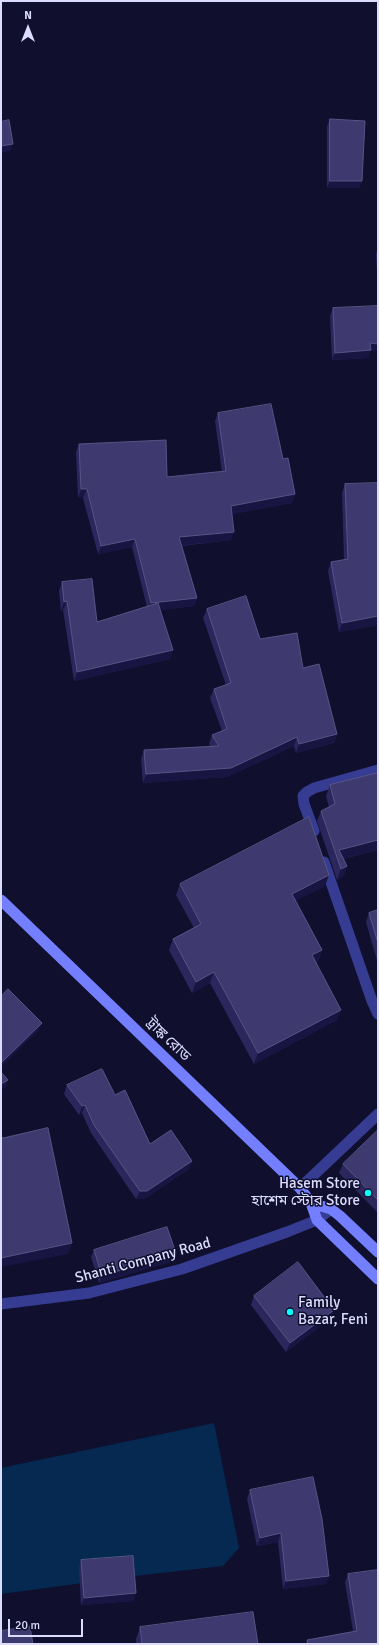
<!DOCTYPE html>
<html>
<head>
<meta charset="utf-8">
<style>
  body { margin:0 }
  #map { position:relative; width:379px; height:1645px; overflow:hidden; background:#100f2e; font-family:Signika,sans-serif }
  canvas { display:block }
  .frame { position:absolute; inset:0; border:2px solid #dcdcff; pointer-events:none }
  .north { position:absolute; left:8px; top:8px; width:40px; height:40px; -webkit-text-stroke:3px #100f2e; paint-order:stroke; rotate:0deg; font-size:11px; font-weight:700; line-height:16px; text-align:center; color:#dcdcff }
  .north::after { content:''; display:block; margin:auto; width:14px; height:18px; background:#dcdcff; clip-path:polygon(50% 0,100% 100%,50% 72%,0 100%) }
  .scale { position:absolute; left:8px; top:1619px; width:75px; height:18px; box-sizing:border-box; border:2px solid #dcdcff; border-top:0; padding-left:5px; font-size:12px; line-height:14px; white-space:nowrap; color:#dcdcff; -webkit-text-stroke:3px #100f2e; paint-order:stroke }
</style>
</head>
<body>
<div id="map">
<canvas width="379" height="1645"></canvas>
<div class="frame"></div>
<div class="north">N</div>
<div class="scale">20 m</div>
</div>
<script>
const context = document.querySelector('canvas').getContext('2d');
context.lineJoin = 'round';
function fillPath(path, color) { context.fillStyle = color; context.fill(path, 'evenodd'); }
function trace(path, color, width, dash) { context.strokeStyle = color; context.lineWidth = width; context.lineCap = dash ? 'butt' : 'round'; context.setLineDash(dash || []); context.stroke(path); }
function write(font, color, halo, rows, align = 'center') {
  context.font = font + ' Signika,"Noto Sans Bengali",sans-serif'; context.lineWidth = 3; context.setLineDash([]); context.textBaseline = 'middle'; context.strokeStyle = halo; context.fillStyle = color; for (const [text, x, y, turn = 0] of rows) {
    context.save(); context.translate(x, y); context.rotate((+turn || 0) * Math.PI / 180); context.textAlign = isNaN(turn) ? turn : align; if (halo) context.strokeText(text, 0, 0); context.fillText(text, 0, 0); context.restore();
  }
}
const water = new Path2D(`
  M 214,1423 L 239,1548 L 223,1566 L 143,1575 L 1,1594 L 1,1468 Z`);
const minor = new Path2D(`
  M 314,831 L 304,804 L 303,796 L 307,792 L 314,788 L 378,770
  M 324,862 L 372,1001 L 378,1014
  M 300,1188 L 378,1114
  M 1,1304 L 89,1293 L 182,1269 L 287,1232 L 317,1220 L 331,1209`);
const secondary = new Path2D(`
  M 1,900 L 300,1188 L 311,1203 L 317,1220 L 378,1279
  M 311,1203 L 331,1209 L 340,1216 L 378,1252`);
const wall = new Path2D(`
  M 330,119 L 362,181 L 359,188 L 327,188 L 327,126 Z
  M 378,247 L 378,293 L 376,254 Z
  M 333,308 L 370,351 L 368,358 L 332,360 L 330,316 Z
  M 218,413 L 283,459 L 295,494 L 292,503 L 232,514 L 231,540 L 182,546 L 197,598 L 194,606 L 160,610 L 170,659 L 74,681 L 63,610 L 61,611 L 59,591 L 62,582 L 97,622 L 147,607 L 132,547 L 98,554 L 83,498 L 78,498 L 76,452 L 79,444 L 167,477 L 222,472 L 215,421 Z
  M 345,484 L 378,625 L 339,632 L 328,571 L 331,562 L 344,560 L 342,493 Z
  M 207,609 L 260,639 L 303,668 L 337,734 L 334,743 L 296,753 L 294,746 L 227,777 L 143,783 L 141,759 L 144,750 L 210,746 L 209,744 L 212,735 L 222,731 L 210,698 L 214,689 L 226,685 L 203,618 Z
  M 330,785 L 378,850 L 343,859 L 347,866 L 343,877 L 337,880 L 317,821 L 321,811 L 329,807 L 326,796 Z
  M 180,884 L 325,886 L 295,901 L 322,950 L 318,961 L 316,962 L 337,1020 L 254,1064 L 210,983 L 192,993 L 169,950 L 173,939 L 194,928 L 176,895 Z
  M 378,910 L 378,964 L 366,922 L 369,913 Z
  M 67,1085 L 115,1095 L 150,1144 L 192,1161 L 189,1169 L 144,1199 L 136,1199 L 91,1133 L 82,1113 L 79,1115 L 64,1094 Z
  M 378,1130 L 378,1213 L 339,1173 L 343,1164 Z
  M 94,1250 L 173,1261 L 99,1283 L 91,1257 Z
  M 254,1296 L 334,1310 L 330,1319 L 286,1352 L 251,1305 Z
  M 250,1490 L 329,1576 L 326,1584 L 283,1589 L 278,1542 L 257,1546 L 247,1499 Z
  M 81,1560 L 136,1593 L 133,1601 L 81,1605 L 79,1568 Z
  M 348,1574 L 378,1644 L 306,1644 L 307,1640 L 353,1631 L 345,1582 Z
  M 140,1627 L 258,1644 L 136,1644 L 136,1639 Z`);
const shadedWall = new Path2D(`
  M 13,144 L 10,151 L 1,153 L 1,146 Z
  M 330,181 L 362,181 L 359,188 L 327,188 Z
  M 370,343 L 378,344 L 378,351 L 370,351 L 368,358 L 332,360 L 335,353 Z
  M 81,489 L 87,489 L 83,498 L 78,498 Z
  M 295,494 L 292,503 L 228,515 L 231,506 Z
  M 234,532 L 231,540 L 176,546 L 179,537 Z
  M 135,539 L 132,547 L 98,554 L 101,546 Z
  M 197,598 L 194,606 L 148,612 L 151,603 Z
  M 67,601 L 63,610 L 61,611 L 64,602 Z
  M 378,616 L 378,625 L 339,632 L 342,623 Z
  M 173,650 L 170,659 L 74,681 L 77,672 Z
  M 337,734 L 334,743 L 296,753 L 299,744 Z
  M 297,737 L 294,746 L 227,777 L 143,783 L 146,774 Z
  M 378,840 L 378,850 L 338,860 L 339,850 Z
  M 347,866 L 343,877 L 337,880 L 341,869 Z
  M 329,875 L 325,886 L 288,905 L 292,894 Z
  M 322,950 L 318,961 L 308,966 L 312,955 Z
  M 214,972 L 210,983 L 192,993 L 196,982 Z
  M 341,1010 L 337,1020 L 254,1064 L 258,1053 Z
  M 42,1023 L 39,1030 L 1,1067 L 1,1063 Z
  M 8,1080 L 6,1087 L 1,1090 L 1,1084 Z
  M 85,1105 L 82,1113 L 79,1115 L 82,1106 Z
  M 192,1161 L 189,1169 L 144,1199 L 136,1199 L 140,1191 Z
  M 72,1243 L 68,1254 L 1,1267 L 1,1258 Z
  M 176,1253 L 173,1261 L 99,1283 L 102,1276 Z
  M 334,1310 L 330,1319 L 286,1352 L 290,1343 Z
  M 281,1533 L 278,1542 L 257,1546 L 260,1538 Z
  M 329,1576 L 326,1584 L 283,1589 L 286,1581 Z
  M 136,1593 L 133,1601 L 81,1605 L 84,1598 Z`);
const building = new Path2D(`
  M 330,119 L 365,121 L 362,181 L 330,181 Z
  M 9,120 L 13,144 L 1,146 L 1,122 Z
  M 378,306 L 378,344 L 370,343 L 371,350 L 335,353 L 333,308 Z
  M 271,404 L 283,459 L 288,458 L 295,494 L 231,506 L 234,532 L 179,537 L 197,598 L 151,603 L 135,539 L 101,546 L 87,489 L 81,489 L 79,444 L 166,440 L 167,477 L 226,471 L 218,413 Z
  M 378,483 L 378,616 L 342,623 L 331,562 L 348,559 L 345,484 Z
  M 92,579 L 97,622 L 158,603 L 173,650 L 77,672 L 67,601 L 64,602 L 62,582 Z
  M 246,596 L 260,639 L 297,633 L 303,668 L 319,664 L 337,734 L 299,744 L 297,737 L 231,768 L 146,774 L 144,750 L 219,746 L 212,735 L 227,729 L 214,689 L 231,683 L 207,609 Z
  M 378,773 L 378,840 L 339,850 L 347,866 L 341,869 L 321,811 L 335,804 L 330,785 Z
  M 309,817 L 329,875 L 292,894 L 322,950 L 312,955 L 341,1010 L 258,1053 L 214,972 L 196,982 L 173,939 L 201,924 L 180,884 Z
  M 378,910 L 378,943 L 369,913 Z
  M 8,989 L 42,1023 L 1,1063 L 1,997 Z
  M 102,1069 L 115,1095 L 125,1090 L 150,1144 L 171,1130 L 192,1161 L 147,1191 L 140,1191 L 94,1125 L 85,1105 L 82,1106 L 67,1085 Z
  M 1,1072 L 8,1080 L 1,1084 Z
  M 48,1128 L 72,1243 L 1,1258 L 1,1132 L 2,1138 Z
  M 378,1130 L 378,1200 L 343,1164 Z
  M 167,1227 L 176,1253 L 102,1276 L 94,1250 Z
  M 298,1262 L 334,1310 L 290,1343 L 254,1296 Z
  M 313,1477 L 322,1519 L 329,1576 L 286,1581 L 281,1533 L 260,1538 L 250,1490 Z
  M 133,1556 L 136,1593 L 84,1598 L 81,1560 Z
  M 378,1570 L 378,1644 L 308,1644 L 307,1640 L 357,1631 L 348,1574 Z
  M 253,1612 L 258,1644 L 142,1644 L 140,1627 Z
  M 30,1627 L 33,1644 L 1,1644 L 1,1631 Z`);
const markers = [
  [368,1193,4,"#08fffb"],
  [290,1312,4,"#08fffb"]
];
const streetNames = [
  ["ট্রাঙ্ক রোড",168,1040,44],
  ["Shanti Company Road",143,1261,-15]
];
const poiNames = [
  ["Hasem Store",360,1184],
  ["হাশেম স্টোর Store",360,1201],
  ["Family",298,1303,"left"],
  ["Bazar, Feni",298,1320,"left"]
];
fillPath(water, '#052950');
trace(minor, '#353c91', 11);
trace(secondary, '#737fff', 11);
fillPath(wall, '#2b275d');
fillPath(shadedWall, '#181543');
fillPath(building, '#3e3a6f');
trace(building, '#575485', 1);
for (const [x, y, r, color] of markers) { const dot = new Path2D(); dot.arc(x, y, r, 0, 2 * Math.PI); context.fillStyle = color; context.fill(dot); trace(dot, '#100f2e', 1.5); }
write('15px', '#dcdcff', '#100f2e', streetNames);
write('15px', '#dcdcff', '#100f2e', poiNames, 'right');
</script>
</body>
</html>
